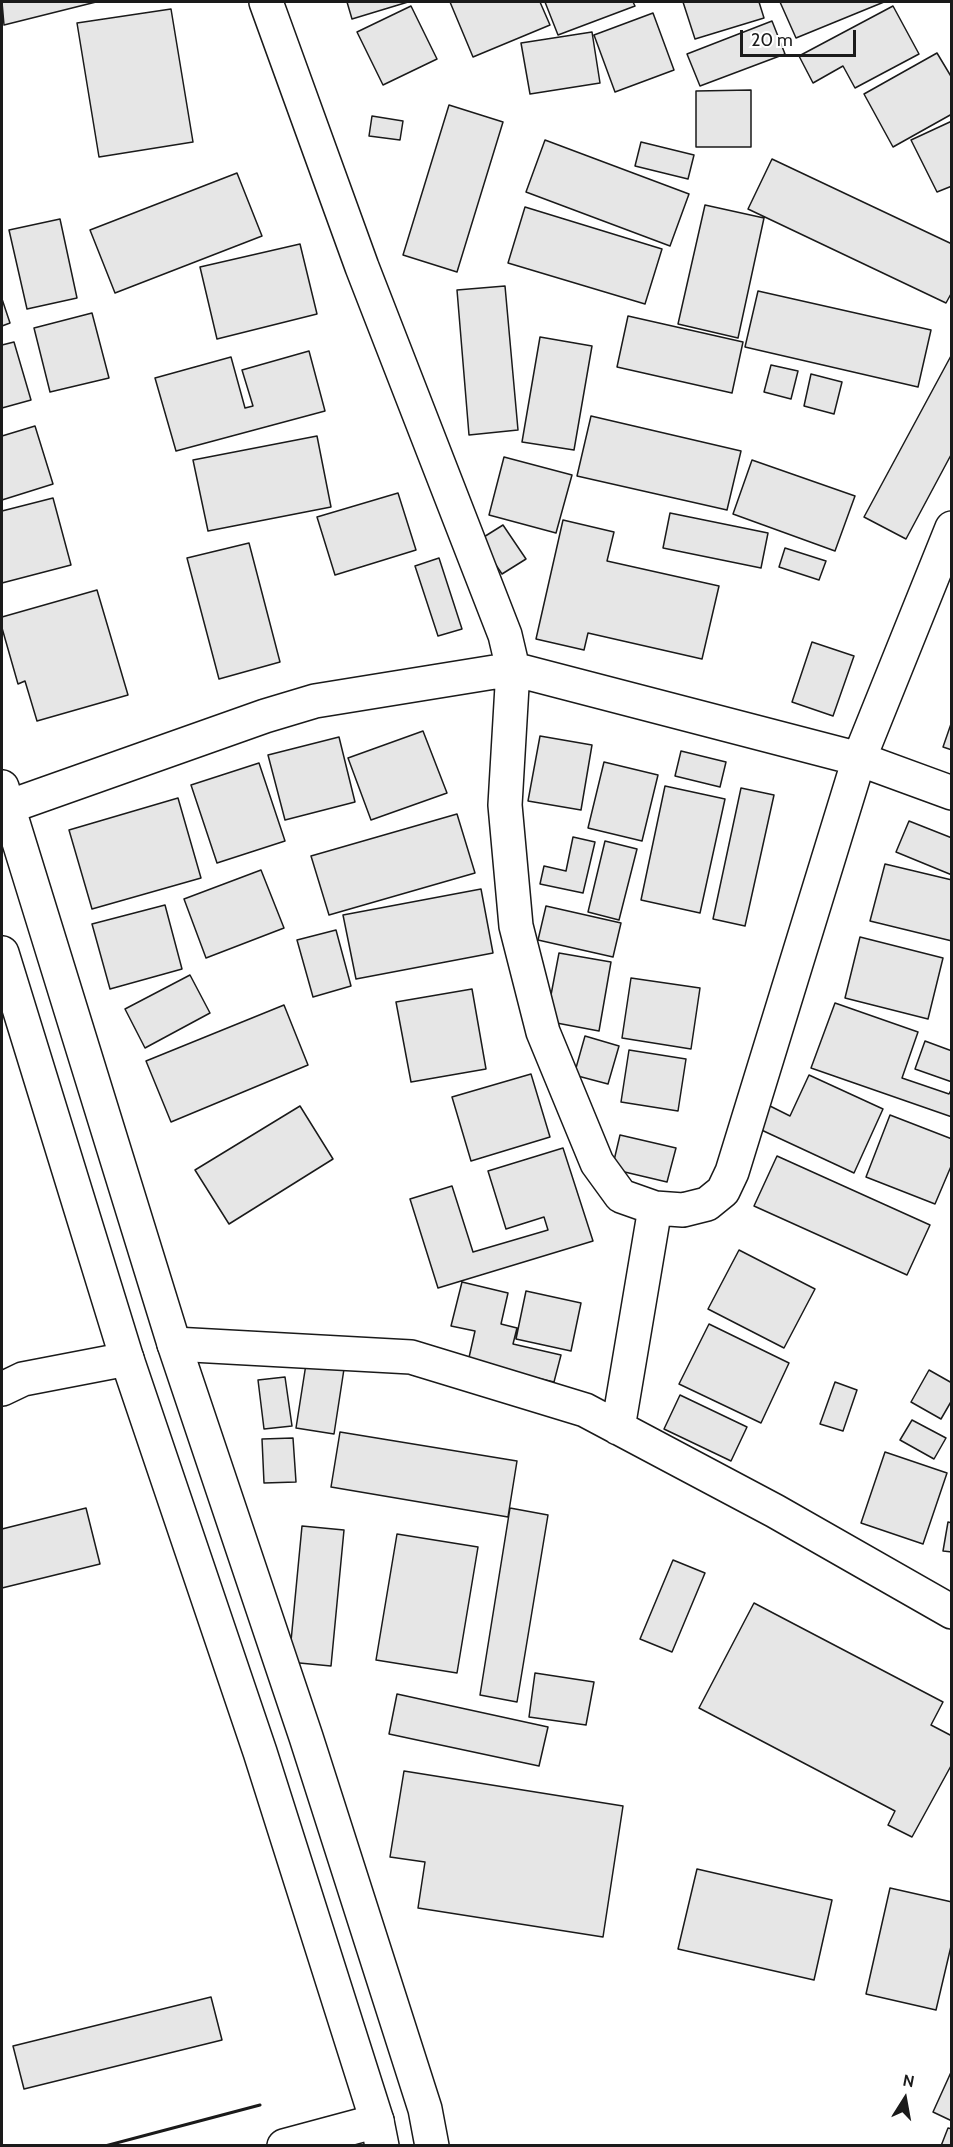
<!DOCTYPE html>
<html>
<head>
<meta charset="utf-8">
<style>
  body { margin:0 }
  #map { position:relative; width:953px; height:2147px; overflow:hidden; background:#fff; font-family:Cabin,sans-serif }
  canvas { display:block }
  .frame { position:absolute; inset:0; border:3px solid #1a1a1a; pointer-events:none }
  .north { position:absolute; left:875px; top:2069px; width:60px; height:60px; -webkit-text-stroke:4px #fff; paint-order:stroke; rotate:11deg; font-size:16px; font-weight:700; line-height:24px; text-align:center; color:#1a1a1a }
  .north::after { content:''; display:block; margin:auto; width:21px; height:27px; background:#1a1a1a; clip-path:polygon(50% 0,100% 100%,50% 72%,0 100%) }
  .scale { position:absolute; left:740px; top:30px; width:116px; height:27px; box-sizing:border-box; border:3px solid #1a1a1a; border-top:0; padding-left:8px; font-size:18px; line-height:21px; white-space:nowrap; color:#1a1a1a; -webkit-text-stroke:4px #fff; paint-order:stroke }
</style>
</head>
<body>
<div id="map">
<canvas width="953" height="2147"></canvas>
<div class="frame"></div>
<div class="north">N</div>
<div class="scale">20 m</div>
</div>
<script>
const context = document.querySelector('canvas').getContext('2d');
context.lineJoin = 'round';
function fillPath(path, color) { context.fillStyle = color; context.fill(path, 'evenodd'); }
function trace(path, color, width, dash) { context.strokeStyle = color; context.lineWidth = width; context.lineCap = dash ? 'butt' : 'round'; context.setLineDash(dash || []); context.stroke(path); }
const building = new Path2D(`
  M 2,2 L 96,2 L 4,25 Z
  M 347,2 L 408,2 L 352,19 Z
  M 450,2 L 540,2 L 550,25 L 473,57 Z
  M 545,2 L 633,2 L 635,6 L 558,35 Z
  M 683,2 L 759,2 L 764,18 L 695,39 Z
  M 780,2 L 884,2 L 796,38 Z
  M 411,6 L 437,59 L 383,85 L 357,32 Z
  M 893,6 L 919,54 L 855,88 L 843,66 L 813,83 L 799,56 Z
  M 171,9 L 193,142 L 99,157 L 77,23 Z
  M 653,13 L 674,70 L 615,92 L 594,35 Z
  M 772,21 L 785,54 L 700,86 L 687,54 Z
  M 592,32 L 600,83 L 530,94 L 521,43 Z
  M 937,53 L 952,78 L 952,114 L 893,147 L 864,94 Z
  M 751,90 L 751,147 L 696,147 L 696,91 Z
  M 449,105 L 503,122 L 457,272 L 403,255 Z
  M 372,116 L 403,121 L 400,140 L 369,136 Z
  M 952,121 L 952,186 L 937,192 L 911,140 Z
  M 545,140 L 689,194 L 670,246 L 526,192 Z
  M 641,142 L 694,155 L 688,179 L 635,166 Z
  M 772,159 L 952,244 L 952,292 L 946,303 L 748,209 Z
  M 237,173 L 262,236 L 115,293 L 90,230 Z
  M 705,205 L 764,218 L 738,338 L 678,324 Z
  M 525,207 L 662,249 L 645,304 L 508,263 Z
  M 60,219 L 77,298 L 27,309 L 9,230 Z
  M 300,244 L 317,314 L 217,339 L 200,267 Z
  M 505,286 L 518,430 L 469,435 L 457,290 Z
  M 758,291 L 931,330 L 918,387 L 745,347 Z
  M 2,299 L 10,323 L 2,326 Z
  M 92,313 L 109,378 L 50,392 L 34,328 Z
  M 628,316 L 743,342 L 732,393 L 617,367 Z
  M 540,337 L 592,346 L 574,450 L 522,442 Z
  M 14,342 L 31,400 L 2,408 L 2,345 Z
  M 309,351 L 325,411 L 176,451 L 155,378 L 231,357 L 245,408 L 253,406 L 242,370 Z
  M 952,354 L 952,453 L 906,539 L 864,517 Z
  M 771,365 L 798,371 L 791,399 L 764,392 Z
  M 811,374 L 842,382 L 834,414 L 804,406 Z
  M 591,416 L 741,451 L 727,510 L 577,476 Z
  M 35,426 L 53,484 L 2,500 L 2,436 Z
  M 317,436 L 331,507 L 208,531 L 193,460 Z
  M 504,457 L 572,475 L 556,533 L 489,515 Z
  M 752,460 L 855,496 L 835,551 L 733,514 Z
  M 398,493 L 416,550 L 335,575 L 317,517 Z
  M 53,498 L 71,565 L 2,583 L 2,511 Z
  M 670,513 L 768,533 L 761,568 L 663,548 Z
  M 563,520 L 614,532 L 607,561 L 719,586 L 702,659 L 588,633 L 584,650 L 536,639 Z
  M 503,525 L 526,559 L 502,574 L 479,540 Z
  M 249,543 L 280,662 L 219,679 L 187,558 Z
  M 785,548 L 826,561 L 819,580 L 779,567 Z
  M 439,558 L 462,629 L 438,636 L 415,566 Z
  M 97,590 L 128,695 L 37,721 L 25,681 L 18,684 L 2,628 L 2,617 Z
  M 812,642 L 854,656 L 833,716 L 792,702 Z
  M 952,721 L 952,750 L 943,747 Z
  M 423,731 L 447,793 L 371,820 L 348,758 Z
  M 540,736 L 592,745 L 581,810 L 528,801 Z
  M 339,737 L 355,802 L 285,820 L 268,755 Z
  M 681,751 L 726,762 L 720,787 L 675,776 Z
  M 604,762 L 658,775 L 642,841 L 588,828 Z
  M 259,763 L 285,841 L 217,863 L 191,785 Z
  M 665,786 L 725,799 L 700,913 L 641,900 Z
  M 741,788 L 774,795 L 745,926 L 713,919 Z
  M 178,798 L 201,878 L 92,909 L 69,830 Z
  M 457,814 L 475,873 L 329,915 L 311,856 Z
  M 909,821 L 952,838 L 952,875 L 896,852 Z
  M 573,837 L 595,842 L 583,893 L 540,884 L 544,866 L 566,871 Z
  M 605,841 L 637,849 L 619,920 L 588,912 Z
  M 885,864 L 952,880 L 952,941 L 870,921 Z
  M 261,870 L 284,928 L 206,958 L 184,899 Z
  M 481,889 L 493,953 L 356,979 L 343,915 Z
  M 165,905 L 182,969 L 110,989 L 92,924 Z
  M 546,906 L 621,923 L 613,957 L 538,940 Z
  M 336,930 L 351,986 L 313,997 L 297,940 Z
  M 860,937 L 943,958 L 928,1019 L 845,998 Z
  M 559,953 L 611,962 L 599,1031 L 546,1021 Z
  M 190,975 L 210,1013 L 145,1048 L 125,1009 Z
  M 631,978 L 700,988 L 691,1049 L 622,1038 Z
  M 472,989 L 486,1069 L 411,1082 L 396,1002 Z
  M 835,1003 L 918,1032 L 902,1078 L 949,1094 L 952,1088 L 952,1117 L 811,1068 Z
  M 284,1005 L 308,1065 L 171,1122 L 146,1061 Z
  M 585,1036 L 619,1046 L 608,1084 L 574,1075 Z
  M 925,1041 L 952,1051 L 952,1082 L 915,1069 Z
  M 629,1050 L 686,1059 L 678,1111 L 621,1102 Z
  M 531,1074 L 550,1137 L 471,1161 L 452,1097 Z
  M 809,1075 L 883,1109 L 854,1173 L 755,1127 L 766,1104 L 790,1116 Z
  M 300,1106 L 333,1159 L 229,1224 L 195,1170 Z
  M 890,1115 L 952,1139 L 952,1164 L 935,1204 L 866,1177 Z
  M 620,1135 L 676,1148 L 667,1182 L 612,1169 Z
  M 563,1148 L 593,1241 L 438,1288 L 410,1199 L 452,1186 L 473,1252 L 548,1230 L 544,1217 L 506,1229 L 488,1171 Z
  M 777,1156 L 930,1225 L 907,1275 L 754,1206 Z
  M 739,1250 L 815,1289 L 784,1348 L 708,1309 Z
  M 462,1282 L 508,1293 L 501,1324 L 517,1328 L 513,1344 L 561,1355 L 554,1382 L 468,1362 L 475,1331 L 451,1326 Z
  M 526,1291 L 581,1303 L 571,1351 L 516,1339 Z
  M 709,1324 L 789,1363 L 761,1423 L 679,1384 Z
  M 306,1364 L 344,1369 L 334,1434 L 296,1428 Z
  M 929,1370 L 952,1383 L 952,1400 L 941,1419 L 911,1402 Z
  M 285,1377 L 292,1426 L 264,1429 L 258,1380 Z
  M 835,1382 L 857,1390 L 843,1431 L 820,1424 Z
  M 680,1395 L 747,1427 L 731,1461 L 664,1429 Z
  M 912,1420 L 946,1438 L 934,1459 L 900,1440 Z
  M 340,1432 L 517,1461 L 508,1517 L 331,1487 Z
  M 293,1438 L 296,1482 L 264,1483 L 262,1439 Z
  M 885,1452 L 947,1473 L 923,1544 L 861,1523 Z
  M 86,1508 L 100,1564 L 2,1588 L 2,1529 Z
  M 510,1508 L 548,1515 L 517,1702 L 480,1695 Z
  M 948,1522 L 952,1523 L 952,1552 L 943,1551 Z
  M 302,1526 L 344,1530 L 331,1666 L 289,1662 Z
  M 397,1534 L 478,1547 L 457,1673 L 376,1660 Z
  M 673,1560 L 705,1573 L 672,1652 L 640,1639 Z
  M 754,1603 L 943,1702 L 931,1725 L 952,1736 L 952,1764 L 912,1837 L 888,1825 L 895,1811 L 699,1708 Z
  M 535,1673 L 594,1682 L 586,1725 L 529,1717 Z
  M 397,1694 L 548,1727 L 539,1766 L 389,1734 Z
  M 404,1771 L 623,1806 L 603,1937 L 418,1908 L 425,1862 L 390,1857 Z
  M 697,1869 L 832,1900 L 814,1980 L 678,1949 Z
  M 890,1888 L 952,1902 L 952,1942 L 936,2010 L 866,1994 Z
  M 211,1997 L 222,2040 L 24,2089 L 13,2046 Z
  M 952,2070 L 952,2121 L 933,2112 Z
  M 948,2128 L 952,2129 L 952,2146 L 941,2146 Z`);
const minor = new Path2D(`
  M 266,2 L 362,267 L 505,635 L 513,669 L 505,805 L 516,926 L 543,1032 L 597,1163 L 621,1196 L 655,1208 L 683,1210 L 707,1204 L 723,1191 L 732,1172 L 859,759 L 952,528
  M 8,807 L 265,716 L 315,701 L 513,669 L 859,759 L 952,793
  M 174,1344 L 411,1357 L 585,1410 L 775,1511 L 952,1612
  M 2,1389 L 23,1379 L 127,1359
  M 618,1428 L 655,1208
  M 284,2146 L 377,2121`);
const major = new Path2D(`
  M 2,787 L 174,1344 L 306,1737 L 425,2109 L 432,2146
  M 2,953 L 127,1359 L 260,1752 L 377,2121 L 382,2146`);
const wall = new Path2D(`
  M 105,2146 L 260,2105`);
fillPath(building, '#e6e6e6');
trace(building, '#1a1a1a', 1.5);
trace(minor, '#1a1a1a', 36);
trace(major, '#1a1a1a', 36);
trace(minor, '#fff', 33);
trace(major, '#fff', 33);
trace(wall, '#1a1a1a', 3);
</script>
</body>
</html>
